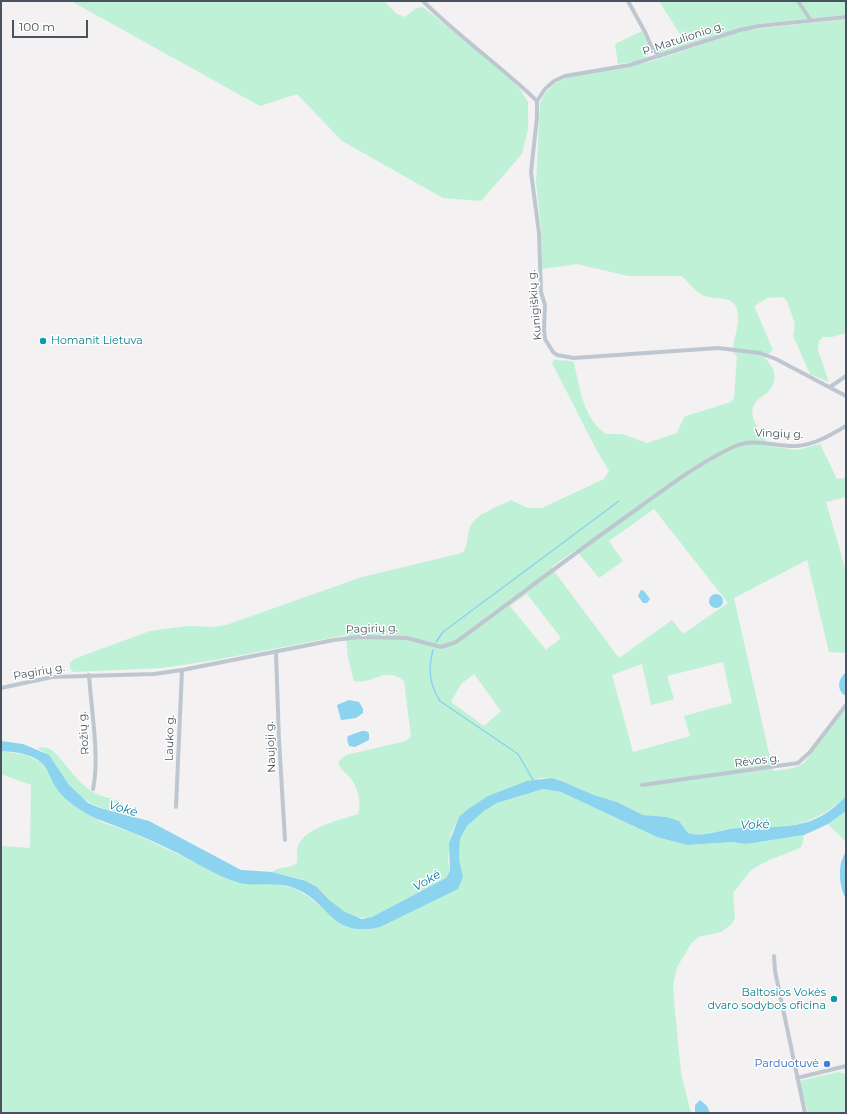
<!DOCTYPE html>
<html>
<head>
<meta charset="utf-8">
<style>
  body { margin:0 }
  #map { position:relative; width:847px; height:1114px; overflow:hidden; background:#f3f1f1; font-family:Montserrat,sans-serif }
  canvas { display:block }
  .frame { position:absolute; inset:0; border:2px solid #48535f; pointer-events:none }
  .scale { position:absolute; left:12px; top:20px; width:76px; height:18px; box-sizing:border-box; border:2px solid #48535f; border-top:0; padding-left:5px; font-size:12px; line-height:14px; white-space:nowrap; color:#48535f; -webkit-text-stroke:3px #fff; paint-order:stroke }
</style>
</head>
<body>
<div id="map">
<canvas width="847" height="1114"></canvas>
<div class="frame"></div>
<div class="scale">100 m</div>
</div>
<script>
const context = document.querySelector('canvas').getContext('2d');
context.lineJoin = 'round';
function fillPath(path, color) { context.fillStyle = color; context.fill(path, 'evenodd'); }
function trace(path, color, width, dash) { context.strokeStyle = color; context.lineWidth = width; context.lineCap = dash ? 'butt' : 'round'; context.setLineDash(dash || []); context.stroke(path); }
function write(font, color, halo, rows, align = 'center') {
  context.font = font + ' Montserrat,sans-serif'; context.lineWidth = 3; context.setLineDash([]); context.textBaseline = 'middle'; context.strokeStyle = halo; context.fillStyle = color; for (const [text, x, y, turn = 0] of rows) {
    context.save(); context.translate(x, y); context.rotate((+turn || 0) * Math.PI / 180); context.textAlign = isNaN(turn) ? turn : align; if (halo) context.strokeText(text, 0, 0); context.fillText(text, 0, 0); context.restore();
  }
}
const green = new Path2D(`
  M 71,1 L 384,1 L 397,14 L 405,17 L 416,8 L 423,7 L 510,78 L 520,89 L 528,102 L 528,129 L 522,154 L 481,201 L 443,198 L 342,141 L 297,94 L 260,106 Z
  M 659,1 L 846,1 L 846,15 L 758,24 L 662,53 L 659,53 L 653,48 L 681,36 Z
  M 846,19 L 846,333 L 832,337 L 823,337 L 819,341 L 818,350 L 829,382 L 810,374 L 793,336 L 795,324 L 787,301 L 783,297 L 768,298 L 754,306 L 773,350 L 764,358 C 775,366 779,381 768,392 C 763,397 756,399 753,407 C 749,419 763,436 769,446 L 797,450 L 820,444 L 837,479 L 846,478 L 846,497 L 826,502 L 846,571 L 846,653 L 829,652 L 807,560 L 734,598 L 773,771 L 793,768 L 803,764 L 846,708 L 846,796 C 823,820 793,828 760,829 C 753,829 746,828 739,828 C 721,829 705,838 688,833 L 679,821 L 667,817 L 643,815 L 617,802 L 594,795 L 564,782 L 552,778 L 540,778 L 459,817 L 451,834 L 448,861 L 450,871 L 446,878 L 372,917 C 355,920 339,912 328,899 C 324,895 321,890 317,887 C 305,878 287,876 272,872 C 279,866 290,869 297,863 C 298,858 297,854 297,850 C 300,828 341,820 358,814 C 362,804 358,789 352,780 C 347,773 340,770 338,762 L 346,755 L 406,741 L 411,736 L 404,681 C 385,665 373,685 354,681 L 348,658 L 346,635 L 215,660 L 162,668 L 73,672 L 70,668 L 70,663 L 74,659 L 150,631 L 187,626 L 213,627 L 226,625 L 362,577 L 462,553 C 469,545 466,540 469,530 C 473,514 498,507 511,500 L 528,508 L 542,508 L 604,479 L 609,471 L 595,447 L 552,363 L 554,360 L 572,361 L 574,363 C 580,389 583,418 606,434 L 622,434 L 647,443 L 677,433 L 684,417 L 689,415 L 731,402 L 734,398 L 737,356 L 733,353 C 732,341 739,329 738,316 C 737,293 718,301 705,296 C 696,293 689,283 682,276 L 628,276 L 577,264 L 542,269 L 541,228 L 536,183 L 540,103 L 544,95 L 554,84 L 568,77 L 649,62 L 746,30 ZM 654,509 L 728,603 L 683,634 L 672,620 L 619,658 L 551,567 L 576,550 L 599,578 L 623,561 L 609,541 ZM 527,594 L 561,638 L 546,650 L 510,606 ZM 723,662 L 732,703 L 684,716 L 690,736 L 633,752 L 612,675 L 642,664 L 651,705 L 674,699 L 667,676 ZM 474,674 L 501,711 L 484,726 L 451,702 L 461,684 Z
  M 642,31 L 650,48 L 647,57 L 641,61 L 618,64 L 615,44 Z
  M 40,747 L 48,748 L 53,751 C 68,765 77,784 95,793 C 105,799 120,797 125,808 L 125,814 C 103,809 84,804 70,786 C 58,773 55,757 38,749 Z
  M 1,751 L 26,755 L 40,762 L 49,774 L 101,822 L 131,832 L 234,881 L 276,884 L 294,888 L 309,897 L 346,927 L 366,930 L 458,889 L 461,869 L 459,859 L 460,839 L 467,826 L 484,811 L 497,803 L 543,789 L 561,792 L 657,837 L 687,845 L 732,842 L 746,844 L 804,835 L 802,845 L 800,848 L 769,860 L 751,870 L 733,893 L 735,918 L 731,925 L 721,932 L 698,937 L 691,944 L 677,967 L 673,986 L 675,1011 L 681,1073 L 691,1113 L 1,1113 L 1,846 L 30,848 L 31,785 L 1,774 Z
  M 846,811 L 846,842 L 828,824 Z
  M 838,1072 L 846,1074 L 846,1113 L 808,1113 L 799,1081 Z`);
const water = new Path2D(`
  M 641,590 L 644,591 L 650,599 L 647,603 L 643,603 L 638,596 Z
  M709 601a7 7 0 1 1 14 0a7 7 0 1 1-14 0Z
  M 846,672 L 846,694 L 844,695 C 836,688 839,678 846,672 Z
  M 349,700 L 359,702 L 363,709 L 363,713 L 356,718 L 341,720 L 337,705 Z
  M 362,731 L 366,731 L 369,733 L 369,740 L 355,747 L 349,746 L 347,739 L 348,736 Z
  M 1,741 L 23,744 L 49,755 L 69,785 L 88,803 L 100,808 L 149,821 L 241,870 L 272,872 L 306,881 L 317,887 L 329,900 L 345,912 L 362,919 L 372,917 L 446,878 L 450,871 L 449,843 L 459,817 L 468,809 L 488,796 L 527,781 L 552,778 L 564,782 L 594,795 L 617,802 L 643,815 L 667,817 L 679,821 L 688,833 C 705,838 721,829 739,828 C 782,826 813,832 846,796 L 846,811 L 828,824 L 804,835 L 746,844 L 732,842 L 687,845 L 657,837 L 561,792 L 543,789 L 497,803 L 484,811 L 467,826 L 460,839 L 459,859 L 463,877 L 458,889 L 380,927 C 330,939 331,902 294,888 C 276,881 258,887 240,883 C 215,876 193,860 169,849 C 157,843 144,837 131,832 C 115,825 99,821 84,812 C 72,805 62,797 55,786 C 51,780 49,773 45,767 C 36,754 16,752 1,751 Z
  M 846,852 L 846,899 C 839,887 837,863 846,852 Z
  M 700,1100 L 707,1106 L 710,1113 L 695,1113 L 695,1105 Z`);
const stream = new Path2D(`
  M 436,642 L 443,632 L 619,501
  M 433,650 C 428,669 429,684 440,701 L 518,754 L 533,780`);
const street = new Path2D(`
  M 423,1 C 459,37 501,66 537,101 L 537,117 L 531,172 L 539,233 L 541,292 L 545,305 L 544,329 L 545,339 L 553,352 L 557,355 L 574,358 L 718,348 L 760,353 L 776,359 L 846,396
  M 628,1 L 645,32 L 653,50 L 660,56
  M 798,1 L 811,21
  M 537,101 L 545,89 L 554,81 L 565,76 L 630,65 L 740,30 L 759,26 L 846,17
  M 830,387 L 846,376
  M 276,653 L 279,740 L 285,840
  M 89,675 C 91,709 100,757 93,789
  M 1,688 L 52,677 L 154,674 L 182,670 L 334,640 L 359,637 L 407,638 L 441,647 L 456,642 C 516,598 576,552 637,509 C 667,487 699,463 733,447 C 755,437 774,447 796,446 C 814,445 831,435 846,426
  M 642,785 L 798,763 L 810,752 L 846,705
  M 176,807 L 182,670
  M 774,956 L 775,971 L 805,1113
  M 797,1078 L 846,1066`);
const markers = [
  [43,341,4,"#0f9aa8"],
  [834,999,4,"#0f9aa8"],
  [827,1064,4,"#3f7fe0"]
];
const streetNames = [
  ["P. Matulionio g.",683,39,-18],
  ["Kunigiškių g.",535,305,-95],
  ["Vingių g.",779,434,2],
  ["Pagirių g.",372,629,-2],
  ["Pagirių g.",39,672,-10],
  ["Rožių g.",84,733,-94],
  ["Lauko g.",170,738,-88],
  ["Naujoji g.",271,747,-93],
  ["Rėvos g.",757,761,-7]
];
const cultureNames = [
  ["Homanit Lietuva",51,341],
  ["Baltosios Vokės",826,993,"right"],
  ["dvaro sodybos oficina",826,1006,"right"]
];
const shopNames = [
  ["Parduotuvė",819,1064]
];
const waterNames = [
  ["Vokė",123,809,16],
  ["Vokė",755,825,-2],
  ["Vokė",427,881,-30]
];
fillPath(green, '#bff1d6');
fillPath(water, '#8bd3ef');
trace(stream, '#8bd3ef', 1.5);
trace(street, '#bec7d0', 4);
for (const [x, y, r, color] of markers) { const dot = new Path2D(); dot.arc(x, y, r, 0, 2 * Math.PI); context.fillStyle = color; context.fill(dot); trace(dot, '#fff', 1.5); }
write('11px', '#48535f', '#fff', streetNames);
write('11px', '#0d838f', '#fff', cultureNames, 'left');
write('11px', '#366cbe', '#fff', shopNames, 'right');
write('italic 12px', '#097ca9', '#fff', waterNames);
</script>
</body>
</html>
